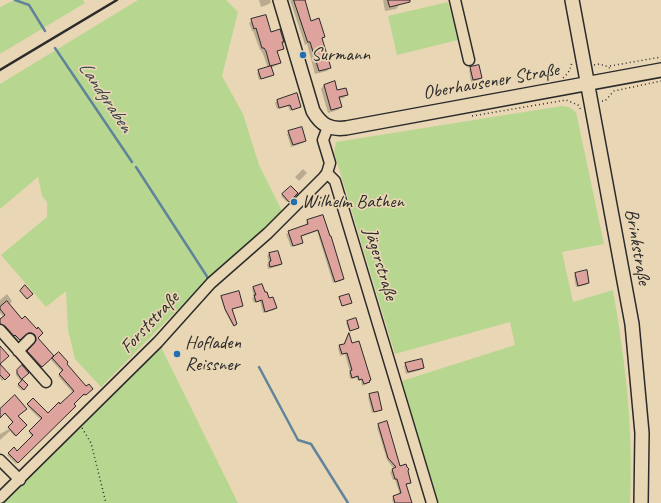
<!DOCTYPE html>
<html>
<head>
<meta charset="utf-8">
<style>
  body { margin:0 }
  canvas { display:block; background:#e9d6b4 }
</style>
</head>
<body>
<canvas width="661" height="503"></canvas>
<script>
const context = document.querySelector('canvas').getContext('2d');
context.lineJoin = 'round';
function fillPath(path, color) { context.fillStyle = color; context.fill(path, 'evenodd'); }
function trace(path, color, width, dash) { context.strokeStyle = color; context.lineWidth = width; context.lineCap = dash ? 'butt' : 'round'; context.setLineDash(dash || []); context.stroke(path); }
function write(font, color, halo, rows, align = 'center') {
  context.font = font + ' Caveat,sans-serif'; context.lineWidth = 3.5; context.setLineDash([]); context.textBaseline = 'middle'; context.strokeStyle = halo; context.fillStyle = color; for (const [text, x, y, turn = 0] of rows) {
    context.save(); context.translate(x, y); context.rotate((+turn || 0) * Math.PI / 180); context.textAlign = isNaN(turn) ? turn : align; if (halo) context.strokeText(text, 0, 0); context.fillText(text, 0, 0); context.restore();
  }
}
const green = new Path2D(`
  M 14,0 L 83,0 L 85,3 L 0,54 L 0,7 Z
  M 138,0 L 226,0 L 238,12 L 222,76 L 243,114 L 259,165 L 282,211 L 209,282 L 206,281 L 101,387 L 75,359 L 68,330 L 66,291 L 46,307 L 1,255 L 47,217 L 47,202 L 42,196 L 38,177 L 0,209 L 0,84 Z
  M 448,2 L 458,40 L 397,55 L 388,16 Z
  M 562,106 L 569,107 L 576,112 L 604,244 L 562,252 L 573,302 L 613,290 C 625,360 634,431 630,503 L 438,503 L 402,381 L 515,345 L 510,322 L 395,354 L 334,152 L 336,142 Z
  M 160,345 L 238,503 L 3,503 Z`);
const shadow = new Path2D(`
  M 259,0 L 270,0 L 271,2 L 269,4 L 261,7 Z
  M 290,0 L 304,0 L 310,22 L 324,37 L 321,39 L 330,67 L 327,71 L 315,74 L 307,44 L 305,45 Z
  M 383,0 L 399,0 L 400,4 L 396,9 L 385,11 Z
  M 252,20 L 283,42 L 281,43 L 283,48 L 277,52 L 280,63 L 277,65 L 271,68 L 273,74 L 271,76 L 259,80 L 257,73 L 259,71 L 268,68 L 263,54 L 261,50 L 260,50 L 253,31 L 252,31 L 249,23 Z
  M 471,68 L 481,78 L 479,80 L 471,82 L 469,70 Z
  M 334,82 L 337,92 L 347,94 L 344,98 L 339,99 L 341,107 L 338,110 L 328,113 L 321,89 L 324,85 Z
  M 277,101 L 300,106 L 290,111 L 288,106 L 277,109 L 275,103 Z
  M 289,132 L 305,141 L 303,143 L 291,147 L 287,134 Z
  M 303,169 L 307,173 L 299,181 L 295,177 Z
  M 291,187 L 296,193 L 287,202 L 281,196 Z
  M 308,221 L 330,238 L 343,279 L 341,281 L 333,283 L 317,231 L 300,237 L 302,242 L 291,247 L 286,234 L 307,225 L 306,223 Z
  M 277,252 L 281,264 L 279,266 L 268,269 L 267,264 L 269,263 L 267,256 L 269,254 Z
  M 576,274 L 588,283 L 586,285 L 576,287 L 574,276 Z
  M 254,287 L 268,299 L 276,308 L 274,310 L 263,313 L 260,301 L 254,303 L 252,298 L 254,297 L 252,289 Z
  M 7,294 L 12,301 L 9,305 L 22,321 L 25,318 L 37,338 L 52,356 L 40,368 L 26,353 L 35,344 L 33,336 L 30,334 L 25,334 L 18,341 L 0,325 L 0,321 L 4,317 L 0,313 L 0,300 Z
  M 222,297 L 241,306 L 231,309 L 235,325 L 233,326 L 225,311 L 221,298 Z
  M 355,320 L 357,328 L 349,331 L 346,323 Z
  M 348,335 L 351,345 L 370,380 L 367,384 L 362,386 L 361,380 L 358,381 L 357,378 L 350,379 L 349,373 L 350,372 L 345,354 L 340,356 L 338,348 L 343,345 Z
  M 59,353 L 65,364 L 86,388 L 92,389 L 84,396 L 82,395 L 73,404 L 75,406 L 16,464 L 7,455 L 14,449 L 17,452 L 32,437 L 29,433 L 41,420 L 27,406 L 33,400 L 48,415 L 60,406 L 73,393 L 58,376 L 62,372 L 51,360 Z
  M 406,364 L 423,368 L 421,370 L 406,374 L 404,366 Z
  M 0,366 L 9,375 L 2,381 L 0,378 Z
  M 22,367 L 28,373 L 21,379 L 27,385 L 22,391 L 17,386 L 21,382 L 16,375 L 16,373 Z
  M 377,393 L 381,410 L 372,413 L 368,397 Z
  M 15,397 L 17,416 L 25,425 L 14,436 L 10,431 L 0,440 L 0,434 L 9,429 L 13,423 L 4,413 L 0,417 L 0,409 Z
  M 379,425 L 400,467 L 410,483 L 406,485 L 411,503 L 393,503 L 392,499 L 400,495 L 395,480 L 393,480 L 390,472 L 394,469 L 387,460 L 377,427 Z`);
const stream = new Path2D(`
  M 15,0 L 29,5 L 45,31
  M 55,48 L 132,162
  M 136,167 L 208,278
  M 259,367 L 298,440 L 311,444 L 348,503`);
const building = new Path2D(`
  M 294,0 L 305,0 L 311,21 L 319,18 L 325,37 L 322,38 L 331,68 L 319,71 L 310,42 L 308,42 Z
  M 388,0 L 410,0 L 410,2 L 390,7 Z
  M 266,15 L 271,32 L 280,29 L 284,42 L 282,42 L 284,49 L 277,51 L 281,63 L 270,66 L 266,51 L 264,48 L 262,48 L 256,28 L 254,29 L 251,19 Z
  M 479,65 L 482,78 L 473,80 L 470,67 Z
  M 271,66 L 274,75 L 261,79 L 258,70 Z
  M 335,81 L 337,90 L 346,88 L 348,95 L 339,97 L 342,107 L 331,110 L 324,85 Z
  M 297,93 L 301,107 L 292,110 L 290,105 L 279,108 L 277,100 Z
  M 302,127 L 306,141 L 293,145 L 288,131 Z
  M 291,186 L 298,193 L 289,202 L 282,194 Z
  M 323,215 L 330,236 L 331,236 L 344,279 L 335,282 L 318,230 L 301,236 L 303,243 L 293,246 L 288,231 L 308,224 L 307,220 Z
  M 278,251 L 282,264 L 270,267 L 269,262 L 271,261 L 269,253 Z
  M 587,270 L 589,283 L 578,286 L 575,273 Z
  M 262,284 L 265,292 L 267,292 L 269,298 L 273,297 L 277,308 L 265,312 L 262,300 L 256,302 L 254,295 L 256,295 L 253,287 Z
  M 25,285 L 33,294 L 27,299 L 20,291 Z
  M 239,291 L 243,306 L 232,309 L 237,324 L 234,326 L 225,309 L 221,296 Z
  M 349,294 L 352,303 L 342,306 L 339,297 Z
  M 7,301 L 22,319 L 25,316 L 37,329 L 38,327 L 43,333 L 38,338 L 54,356 L 42,367 L 27,351 L 36,341 L 35,335 L 32,333 L 28,333 L 20,340 L 15,335 L 14,336 L 5,326 L 0,324 L 0,319 L 5,315 L 0,309 L 0,307 Z
  M 356,318 L 359,328 L 350,331 L 347,321 Z
  M 349,333 L 352,343 L 359,341 L 371,380 L 369,381 L 370,382 L 364,384 L 362,379 L 359,380 L 358,376 L 352,378 L 350,371 L 352,370 L 347,353 L 342,354 L 339,345 L 344,344 Z
  M 0,346 L 9,356 L 0,364 L 10,375 L 5,380 L 0,375 Z
  M 59,352 L 68,362 L 67,364 L 86,386 L 89,384 L 93,389 L 86,395 L 84,394 L 74,404 L 76,406 L 18,463 L 8,453 L 14,447 L 17,451 L 33,435 L 29,431 L 42,418 L 27,404 L 33,398 L 48,413 L 59,402 L 60,404 L 74,391 L 59,374 L 63,370 L 52,358 Z
  M 422,359 L 424,368 L 408,372 L 405,363 Z
  M 22,365 L 29,373 L 22,379 L 28,385 L 24,390 L 18,384 L 22,380 L 17,373 L 17,370 Z
  M 378,392 L 382,410 L 374,412 L 369,394 Z
  M 15,395 L 27,409 L 18,416 L 27,425 L 16,436 L 8,427 L 13,422 L 5,413 L 0,418 L 0,409 Z
  M 387,421 L 400,466 L 406,464 L 407,467 L 409,469 L 408,471 L 411,483 L 406,484 L 412,503 L 395,503 L 393,496 L 401,493 L 397,479 L 395,479 L 392,469 L 396,467 L 388,458 L 378,424 Z`);
const path = new Path2D(`
  M 594,65 L 599,64 L 609,67 L 610,70
  M 610,66 L 661,57
  M 563,78 C 569,73 571,68 572,61
  M 602,101 L 605,101 L 614,91 L 661,81
  M 472,116 L 566,100 L 578,105 L 581,110
  M 82,428 L 91,443 L 106,503`);
const minor = new Path2D(`
  M 455,0 L 469,60
  M 327,173 L 335,181 L 432,503
  M 0,330 L 46,382
  M 18,351 L 30,339
  M 0,460 L 20,480
  M 0,498 L 158,342 L 211,283 L 268,233 L 324,177 L 327,173 L 330,163 L 323,140 L 328,127`);
const major = new Path2D(`
  M 280,0 L 313,111 C 321,125 330,130 346,128 L 661,70
  M 572,0 L 632,324 L 642,433 L 641,503`);
const rail = new Path2D(`
  M 0,70 L 117,0`);
const markers = [
  [303,55,4,"#1f6fb2"],
  [294,202,4,"#1f6fb2"],
  [177,354,4,"#1f6fb2"]
];
const poiNames = [
  ["Surmann",311,55],
  ["Wilhelm Bathen",302,202],
  ["Hofladen",185,343],
  ["Reissner",185,365]
];
const streetNames = [
  ["Oberhausener Straße",491,82,-10],
  ["Brinkstraße",637,247,80],
  ["Jägerstraße",380,264,73],
  ["Forststraße",150,323,-47]
];
const waterNames = [
  ["Landgraben",105,97,56]
];
fillPath(green, '#b7d790');
fillPath(shadow, '#0003');
trace(stream, '#62849b', 2.5);
fillPath(building, '#dda39c');
trace(building, '#2b2b2b', 1);
trace(minor, '#2b2b2b', 13);
trace(major, '#2b2b2b', 16);
trace(path, '#2b2b2b', 1.5, [1, 3]);
trace(minor, '#e9d6b4', 10);
trace(major, '#e9d6b4', 13);
trace(rail, '#2b2b2b', 2.5);
for (const [x, y, r, color] of markers) { const dot = new Path2D(); dot.arc(x, y, r, 0, 2 * Math.PI); context.fillStyle = color; context.fill(dot); trace(dot, '#e9d6b4', 1.5); }
write('19px', '#2b2b2b', '#e9d6b4', poiNames, 'left');
write('19px', '#2b2b2b', '#e9d6b4', streetNames);
write('italic 20px', '#3d4950', '#e9d6b4', waterNames);
</script>
</body>
</html>
